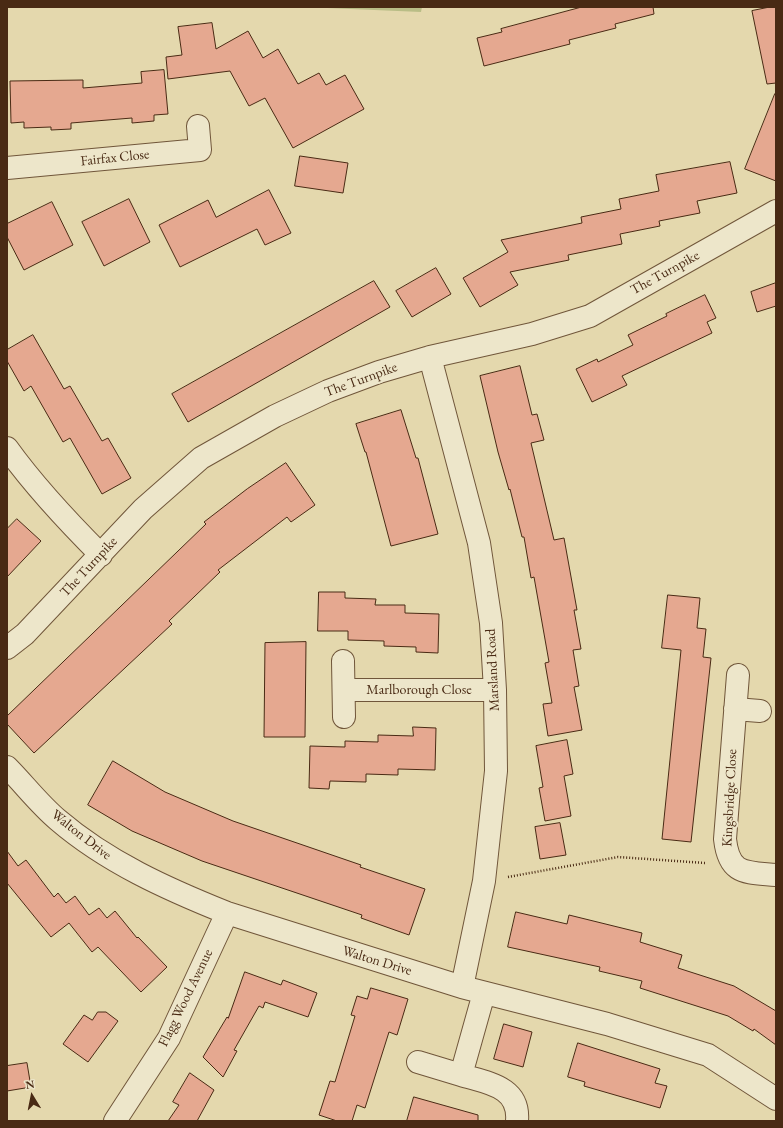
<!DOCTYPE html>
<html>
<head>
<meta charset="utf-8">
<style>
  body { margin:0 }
  #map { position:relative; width:783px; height:1128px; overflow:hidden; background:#e4d8ad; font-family:"EB Garamond",serif }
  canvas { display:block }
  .frame { position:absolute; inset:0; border:8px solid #492a14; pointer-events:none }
  .north { position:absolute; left:12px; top:1076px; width:40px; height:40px; -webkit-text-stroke:3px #ede6ca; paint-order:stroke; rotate:350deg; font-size:11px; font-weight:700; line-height:16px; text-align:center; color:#492a14 }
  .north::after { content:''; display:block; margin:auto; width:14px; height:18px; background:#492a14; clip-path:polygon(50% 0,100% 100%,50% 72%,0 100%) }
</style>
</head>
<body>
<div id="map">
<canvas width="783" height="1128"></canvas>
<div class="frame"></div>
<div class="north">N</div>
</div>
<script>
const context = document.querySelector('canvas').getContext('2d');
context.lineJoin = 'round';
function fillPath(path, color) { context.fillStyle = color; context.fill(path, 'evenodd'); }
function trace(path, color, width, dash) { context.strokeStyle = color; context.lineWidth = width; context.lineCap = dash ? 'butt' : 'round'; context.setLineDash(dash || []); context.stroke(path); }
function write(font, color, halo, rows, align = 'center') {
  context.font = font + ' "EB Garamond",serif'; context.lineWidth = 4; context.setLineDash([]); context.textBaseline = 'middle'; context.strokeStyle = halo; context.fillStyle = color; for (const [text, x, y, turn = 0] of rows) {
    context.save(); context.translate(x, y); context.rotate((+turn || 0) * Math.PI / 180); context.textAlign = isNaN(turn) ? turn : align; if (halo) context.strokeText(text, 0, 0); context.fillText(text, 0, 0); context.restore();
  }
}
const green = new Path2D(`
  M 304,7 L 422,7 L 421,12 Z`);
const building = new Path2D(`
  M 582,7 L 653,7 L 654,14 L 615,24 L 616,28 L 569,40 L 570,44 L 484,66 L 477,38 L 502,32 L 501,29 Z
  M 770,7 L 776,7 L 776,83 L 767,84 L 752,11 Z
  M 212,23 L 216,49 L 248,31 L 263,58 L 278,49 L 298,84 L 319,73 L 326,85 L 345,75 L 364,109 L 293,148 L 265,98 L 249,106 L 230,71 L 168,79 L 166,57 L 182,55 L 178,27 Z
  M 164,70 L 168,114 L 154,115 L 154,121 L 132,123 L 132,118 L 71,123 L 71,129 L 51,130 L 51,127 L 24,128 L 24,122 L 11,123 L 10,81 L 83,80 L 83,88 L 142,83 L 141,72 Z
  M 775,94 L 776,95 L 776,181 L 745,169 Z
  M 300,156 L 348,163 L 343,193 L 295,186 Z
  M 730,162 L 737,193 L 697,201 L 700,213 L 659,221 L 660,226 L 620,234 L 622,244 L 568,255 L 569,260 L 510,272 L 518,285 L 480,307 L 463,278 L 508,252 L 501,240 L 582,223 L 581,217 L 621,209 L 619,199 L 659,191 L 656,175 Z
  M 269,190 L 291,233 L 265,245 L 257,229 L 180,267 L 159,225 L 208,200 L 216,217 Z
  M 129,199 L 150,242 L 104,266 L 82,222 Z
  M 52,202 L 73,245 L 24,270 L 7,237 L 7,224 Z
  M 436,268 L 451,294 L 412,317 L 396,291 Z
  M 374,281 L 390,307 L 188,422 L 172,394 Z
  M 776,283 L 776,306 L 757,312 L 751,292 Z
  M 705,295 L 716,318 L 707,322 L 712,333 L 622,376 L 627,385 L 592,402 L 576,369 L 597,359 L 598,362 L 633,345 L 628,335 L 667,316 L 666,314 Z
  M 33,335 L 64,389 L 70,386 L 102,441 L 108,438 L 131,478 L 102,494 L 70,438 L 63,442 L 31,386 L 24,391 L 7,361 L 7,350 Z
  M 520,366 L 532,415 L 537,414 L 544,440 L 531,443 L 554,540 L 564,538 L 577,610 L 574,610 L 581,649 L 573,650 L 579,686 L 574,687 L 582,730 L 548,736 L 543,704 L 552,703 L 545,663 L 549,662 L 534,577 L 531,578 L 524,537 L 522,537 L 510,489 L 509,490 L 498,452 L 480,376 Z
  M 401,410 L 416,458 L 418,458 L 438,534 L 391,546 L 366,452 L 365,452 L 356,424 Z
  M 286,463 L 315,505 L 291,522 L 287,517 L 218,570 L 220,572 L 169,621 L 172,624 L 34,753 L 7,724 L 7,716 L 206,524 L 204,522 L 247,489 Z
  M 17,519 L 41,541 L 7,577 L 7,529 Z
  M 319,592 L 345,592 L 345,598 L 376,599 L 375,605 L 405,605 L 405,613 L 439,614 L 438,653 L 416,652 L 416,647 L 384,646 L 384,641 L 348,640 L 348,631 L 318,631 Z
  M 668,595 L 700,598 L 697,628 L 706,629 L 703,657 L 711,658 L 691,842 L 662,839 L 681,650 L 662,648 Z
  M 306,642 L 305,737 L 264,737 L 265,643 Z
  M 413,727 L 436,728 L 435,770 L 398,769 L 398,775 L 366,774 L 366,782 L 330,781 L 329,789 L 309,788 L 310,746 L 345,747 L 345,741 L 378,742 L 378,735 L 413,736 Z
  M 567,740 L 573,774 L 564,776 L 571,816 L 545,821 L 539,788 L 543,787 L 536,746 Z
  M 113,761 L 165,792 L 233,821 L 361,865 L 360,867 L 425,889 L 409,935 L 361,918 L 362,915 L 202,861 L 132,831 L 88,805 Z
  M 560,823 L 566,855 L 540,859 L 535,827 Z
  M 7,851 L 18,866 L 26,860 L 54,897 L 58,893 L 66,903 L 75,896 L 89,915 L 99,908 L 107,918 L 115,911 L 137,938 L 138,937 L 167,967 L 141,992 L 98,947 L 92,952 L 69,923 L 51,937 L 7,883 Z
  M 516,912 L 567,924 L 569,915 L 642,933 L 640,942 L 682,955 L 678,968 L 734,986 L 776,1011 L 776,1045 L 754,1029 L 753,1031 L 728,1016 L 640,988 L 642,981 L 599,971 L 600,967 L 508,947 Z
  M 245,972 L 281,985 L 283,980 L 317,993 L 308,1017 L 265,1002 L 263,1008 L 259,1006 L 234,1050 L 237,1051 L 223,1077 L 203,1057 L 227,1017 L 228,1018 Z
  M 371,988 L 408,999 L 397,1035 L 389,1032 L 365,1108 L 357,1105 L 352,1121 L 337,1121 L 319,1115 L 330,1081 L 335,1082 L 355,1016 L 351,1015 L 357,996 L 367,999 Z
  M 98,1012 L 106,1012 L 118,1021 L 88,1062 L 63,1044 L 84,1015 L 92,1020 Z
  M 504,1024 L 532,1032 L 523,1067 L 494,1059 Z
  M 578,1043 L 660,1069 L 655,1083 L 667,1086 L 660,1108 L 584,1086 L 585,1082 L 568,1077 Z
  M 27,1063 L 31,1087 L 7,1091 L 7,1066 Z
  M 190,1073 L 214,1090 L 197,1121 L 168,1121 L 179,1105 L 173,1102 Z
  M 414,1097 L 478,1115 L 478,1121 L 407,1121 Z`);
const path = new Path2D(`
  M 508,877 L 618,857 L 705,863`);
const minor = new Path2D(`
  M 7,168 L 200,150 L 198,126
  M 430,357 L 479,543 L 491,623 L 495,690 L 496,771 L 484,881 L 462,987
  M 7,448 C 35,487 67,521 101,555
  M 7,648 L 25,634 L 143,509 L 201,458 L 275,416 L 328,391 L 379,372 L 430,357 L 532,334 L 590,316 L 776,211
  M 343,661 L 344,717
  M 738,675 L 725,839 C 729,875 745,872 776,875
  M 344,690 L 495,690
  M 735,709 L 760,711
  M 7,767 C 24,784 39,804 58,820 C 107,862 167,889 227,913 L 462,987 L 607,1024 L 708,1055 L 776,1099
  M 484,993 L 461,1075 C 487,1083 520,1086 517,1121
  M 418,1062 L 461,1075
  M 115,1121 L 169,1038 L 227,913`);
const streetNames = [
  ["Fairfax Close",115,158,-6],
  ["The Turnpike",665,273,-29],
  ["The Turnpike",361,380,-20],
  ["The Turnpike",89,567,-47],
  ["Marsland Road",493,670,-93],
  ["Marlborough Close",419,690],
  ["Kingsbridge Close",730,798,-87],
  ["Walton Drive",81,835,38],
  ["Walton Drive",377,961,17],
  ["Flagg Wood Avenue",186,998,-64]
];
fillPath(green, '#b9bd86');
fillPath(building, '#e5a890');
trace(building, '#492a14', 1);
trace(minor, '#70563a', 24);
trace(path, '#492a14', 2.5, [1, 2]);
trace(minor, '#ede6ca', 22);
write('14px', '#492a14', '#ede6ca', streetNames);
</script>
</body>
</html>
